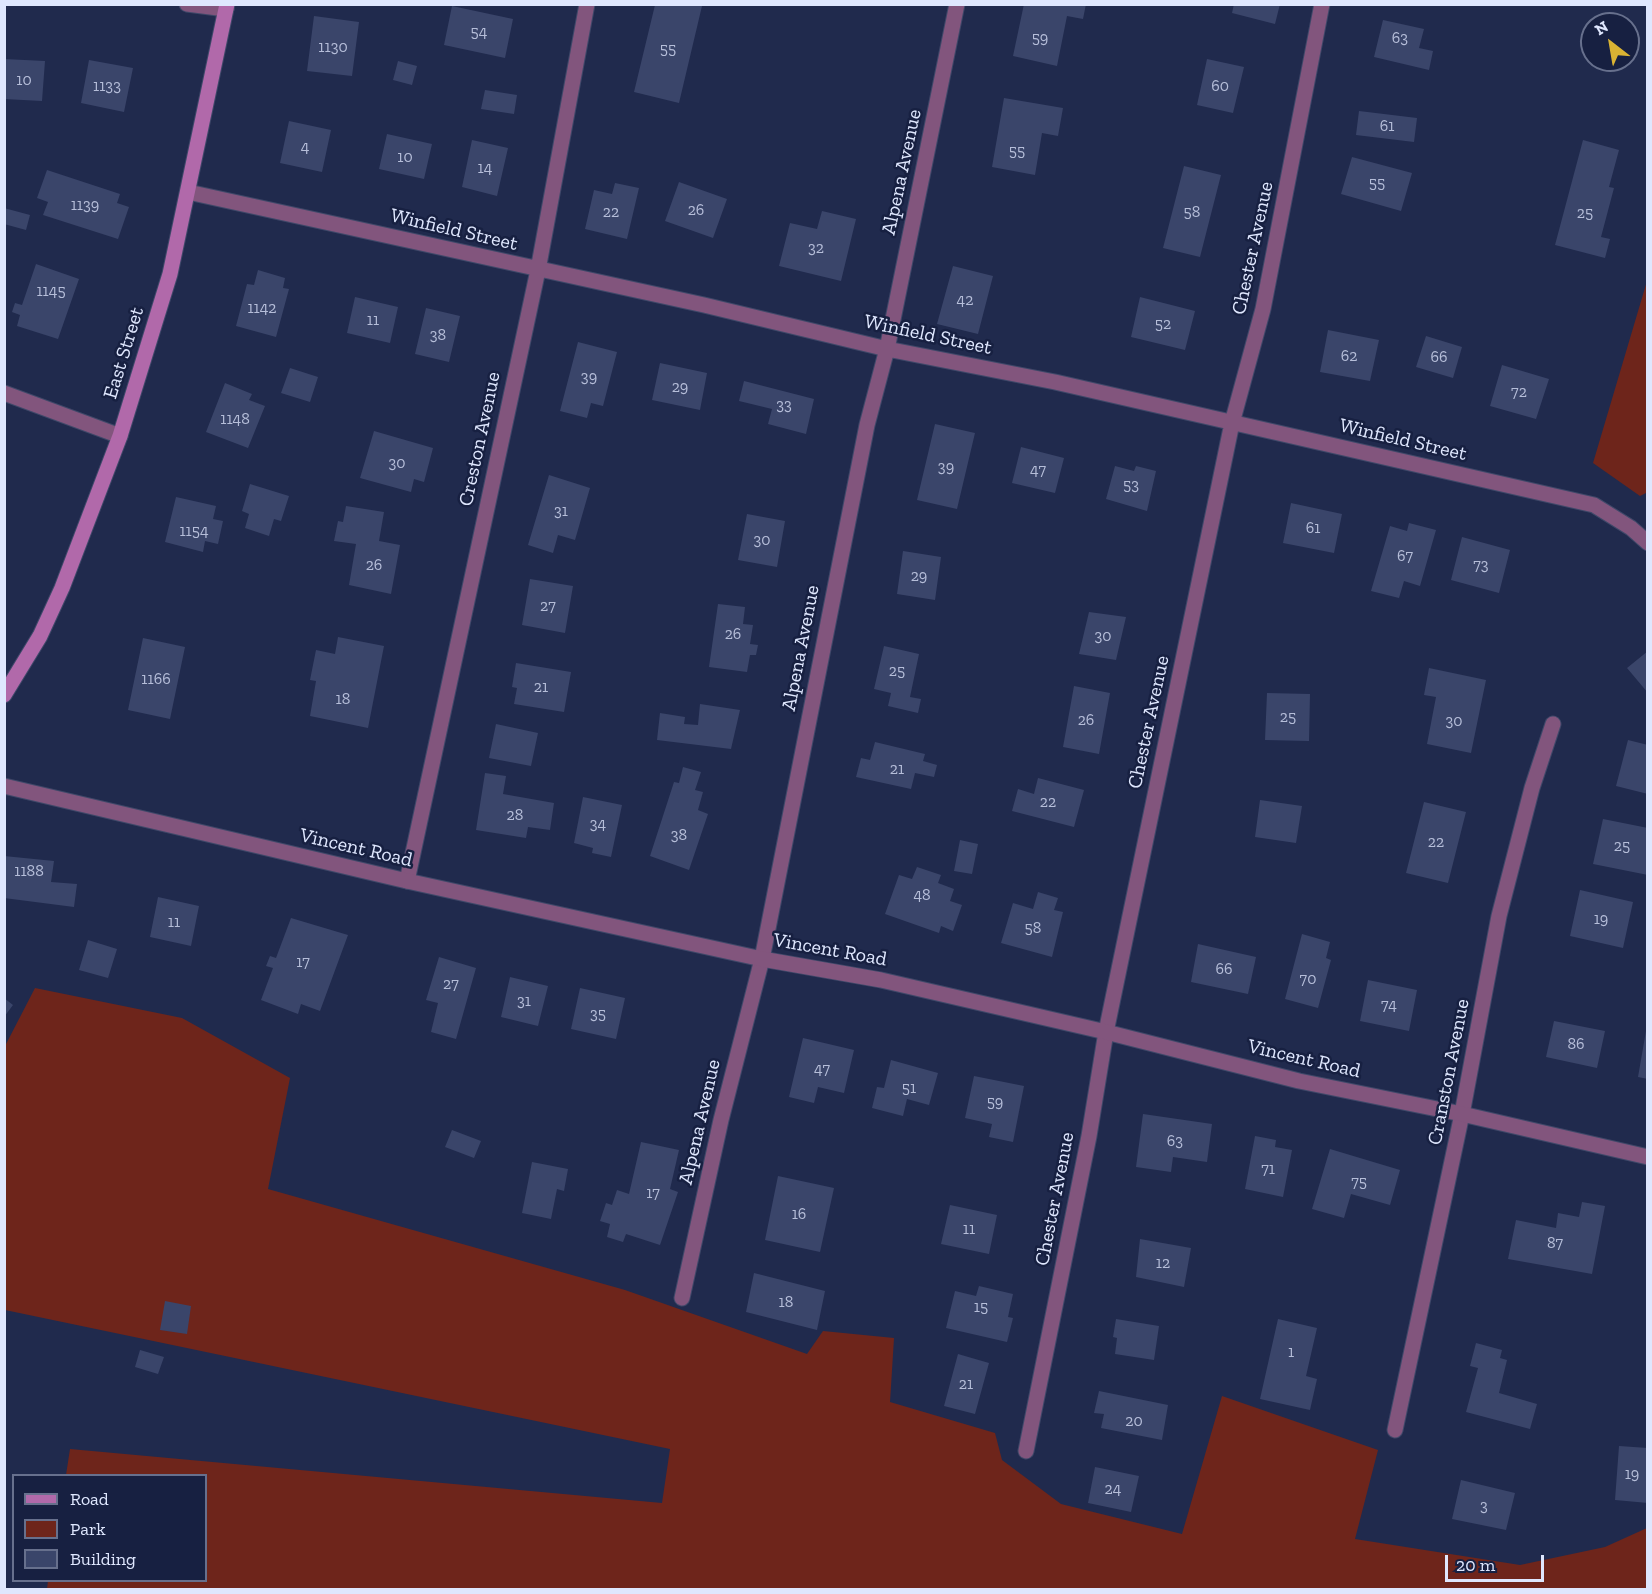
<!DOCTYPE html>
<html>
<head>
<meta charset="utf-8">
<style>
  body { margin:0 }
  #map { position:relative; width:1652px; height:1594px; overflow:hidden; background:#202a4d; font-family:"Zilla Slab",serif }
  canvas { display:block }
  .frame { position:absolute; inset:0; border:6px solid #dfe7fe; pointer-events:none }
  .legend { position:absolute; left:12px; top:1474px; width:195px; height:108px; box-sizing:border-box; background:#172041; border:2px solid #67708d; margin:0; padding:8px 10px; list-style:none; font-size:18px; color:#dfe7fe }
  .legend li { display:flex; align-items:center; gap:12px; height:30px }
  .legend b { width:30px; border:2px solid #67708d }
  .north { position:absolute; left:1580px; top:12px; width:60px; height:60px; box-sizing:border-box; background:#172041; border:2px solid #67708d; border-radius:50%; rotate:329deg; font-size:16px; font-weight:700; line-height:24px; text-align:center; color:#dfe7fe }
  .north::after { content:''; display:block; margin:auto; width:21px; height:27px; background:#dab333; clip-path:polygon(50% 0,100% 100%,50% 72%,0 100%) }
  .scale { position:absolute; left:1445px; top:1555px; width:99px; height:27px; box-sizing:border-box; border:3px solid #dfe7fe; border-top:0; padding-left:8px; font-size:18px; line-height:21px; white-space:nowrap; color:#dfe7fe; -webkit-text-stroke:4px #172041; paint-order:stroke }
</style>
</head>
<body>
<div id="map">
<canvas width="1652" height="1594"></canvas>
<div class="frame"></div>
<ul class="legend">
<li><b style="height:8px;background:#b169aa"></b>Road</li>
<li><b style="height:16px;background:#6e251b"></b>Park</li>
<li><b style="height:16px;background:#3a456a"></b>Building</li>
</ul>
<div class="north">N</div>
<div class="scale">20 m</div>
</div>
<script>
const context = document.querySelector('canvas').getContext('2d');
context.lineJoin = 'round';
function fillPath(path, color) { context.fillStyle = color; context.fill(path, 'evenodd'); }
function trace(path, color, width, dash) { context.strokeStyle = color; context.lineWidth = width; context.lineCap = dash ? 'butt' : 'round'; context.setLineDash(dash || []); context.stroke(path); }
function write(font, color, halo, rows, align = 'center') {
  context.font = font + ' "Zilla Slab",serif'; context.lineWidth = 5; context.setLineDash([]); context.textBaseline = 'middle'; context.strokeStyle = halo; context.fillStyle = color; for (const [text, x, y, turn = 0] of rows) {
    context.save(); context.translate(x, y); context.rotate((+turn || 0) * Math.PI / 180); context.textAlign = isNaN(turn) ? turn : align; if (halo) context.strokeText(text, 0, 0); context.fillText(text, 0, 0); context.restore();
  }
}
const green = new Path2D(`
  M 1647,281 L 1648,492 L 1640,496 L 1593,463 Z
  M 35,988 L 182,1018 L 290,1078 L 268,1189 L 625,1290 L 807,1354 L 823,1331 L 894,1338 L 890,1402 L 995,1433 L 1002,1460 L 1061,1504 L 1182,1534 L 1222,1396 L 1378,1450 L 1355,1539 L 1520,1565 L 1605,1547 L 1647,1528 L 1647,1589 L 47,1589 L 48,1581 L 206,1580 L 206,1476 L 66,1475 L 70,1449 L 662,1503 L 670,1449 L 5,1310 L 4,1048 Z`);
const building = new Path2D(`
  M 1024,4 L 1086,4 L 1083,19 L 1067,16 L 1057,66 L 1013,56 Z
  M 1234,4 L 1280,4 L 1275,24 L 1232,13 Z
  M 655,5 L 702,6 L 679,103 L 634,92 Z
  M 452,6 L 513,19 L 505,58 L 444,45 Z
  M 314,16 L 359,22 L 352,76 L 307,71 Z
  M 1383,20 L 1424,29 L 1419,48 L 1433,51 L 1429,70 L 1374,57 Z
  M 4,59 L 45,61 L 42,101 L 4,99 Z
  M 1207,59 L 1244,67 L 1233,113 L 1197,105 Z
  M 89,60 L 133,68 L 124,112 L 81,103 Z
  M 398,61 L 417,66 L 412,85 L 393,80 Z
  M 485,90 L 517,95 L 514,114 L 481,109 Z
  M 1004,98 L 1063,108 L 1058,136 L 1042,133 L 1035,175 L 992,167 Z
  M 1359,111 L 1417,118 L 1414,142 L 1356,135 Z
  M 289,121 L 331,130 L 322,172 L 280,163 Z
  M 387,134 L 432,144 L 424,179 L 379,169 Z
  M 472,140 L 508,148 L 497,196 L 462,187 Z
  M 1583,140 L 1619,150 L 1609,187 L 1614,188 L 1601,237 L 1610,239 L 1605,258 L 1555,245 Z
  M 1352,157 L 1412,173 L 1401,211 L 1341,194 Z
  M 1184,166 L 1221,175 L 1200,257 L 1163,248 Z
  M 47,170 L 120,194 L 117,203 L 129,207 L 118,239 L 43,215 L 48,202 L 37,198 Z
  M 679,182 L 727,199 L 713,238 L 665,221 Z
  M 615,183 L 639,188 L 627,239 L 585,229 L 594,190 L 612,194 Z
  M 4,208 L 30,215 L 26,230 L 4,224 Z
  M 822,211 L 856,219 L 841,281 L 779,266 L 790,223 L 817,229 Z
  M 36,264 L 79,279 L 58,339 L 17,326 L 20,315 L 12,312 L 15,303 L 22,305 Z
  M 953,266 L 993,276 L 978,334 L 937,324 Z
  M 258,270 L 285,278 L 283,288 L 289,289 L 276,337 L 236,326 L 247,284 L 254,285 Z
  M 355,297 L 398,307 L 390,343 L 347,333 Z
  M 1140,297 L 1195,311 L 1185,350 L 1131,337 Z
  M 426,308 L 460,316 L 449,362 L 415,354 Z
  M 1328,330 L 1379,340 L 1370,381 L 1320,372 Z
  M 1426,336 L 1462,347 L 1453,378 L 1416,367 Z
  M 578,342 L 617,352 L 603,406 L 591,403 L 587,418 L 560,411 Z
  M 660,363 L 707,373 L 700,410 L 652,400 Z
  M 1502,365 L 1549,379 L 1536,419 L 1490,406 Z
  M 290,368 L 318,377 L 310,402 L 281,393 Z
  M 744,381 L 814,399 L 806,434 L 768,424 L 772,409 L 739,401 Z
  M 225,383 L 252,394 L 249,400 L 265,406 L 248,448 L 206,432 Z
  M 935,424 L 975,433 L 957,509 L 917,500 Z
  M 374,431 L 433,448 L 424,482 L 414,479 L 411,492 L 360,478 Z
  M 1021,447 L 1064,458 L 1055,493 L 1012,483 Z
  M 1115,466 L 1134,471 L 1136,466 L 1156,471 L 1147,511 L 1106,499 Z
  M 549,475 L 590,488 L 575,540 L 558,535 L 553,553 L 528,545 Z
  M 250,484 L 289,496 L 281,521 L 274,519 L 269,536 L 245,528 L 249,514 L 242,511 Z
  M 176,497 L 216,506 L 213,519 L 223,521 L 218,544 L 205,541 L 203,552 L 165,542 Z
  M 1291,503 L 1342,514 L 1334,553 L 1283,543 Z
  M 346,506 L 384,512 L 379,541 L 400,545 L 391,594 L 349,585 L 356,544 L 334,541 L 338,521 L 343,522 Z
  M 747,514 L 785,521 L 777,567 L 738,560 Z
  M 1409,523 L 1436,530 L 1420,586 L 1404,581 L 1399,598 L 1371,591 L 1390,526 L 1407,531 Z
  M 1462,537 L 1510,550 L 1499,593 L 1451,580 Z
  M 903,551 L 941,557 L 935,600 L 897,594 Z
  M 530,579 L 573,586 L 565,633 L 522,625 Z
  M 718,604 L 745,607 L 743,624 L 753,625 L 750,644 L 758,645 L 756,655 L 750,655 L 747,672 L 709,667 Z
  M 1089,612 L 1126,617 L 1116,660 L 1079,654 Z
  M 338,637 L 384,646 L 368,728 L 310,716 L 316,681 L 310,680 L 316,650 L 335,654 Z
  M 143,638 L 185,647 L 170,719 L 128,710 Z
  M 884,646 L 919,654 L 910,697 L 921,699 L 918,713 L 888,706 L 891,693 L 874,689 Z
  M 1648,651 L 1648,693 L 1627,668 Z
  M 516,663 L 571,672 L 564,712 L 514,704 L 517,688 L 512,687 Z
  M 1429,668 L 1486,680 L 1471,753 L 1427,744 L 1436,697 L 1424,695 Z
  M 1074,686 L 1110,693 L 1099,754 L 1063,747 Z
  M 1267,693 L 1310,694 L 1309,741 L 1265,740 Z
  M 700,704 L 740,710 L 731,749 L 657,740 L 660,713 L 685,717 L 684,724 L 698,725 Z
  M 496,724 L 538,733 L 531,766 L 489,758 Z
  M 1628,740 L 1648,745 L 1648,794 L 1616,786 Z
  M 875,742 L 925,754 L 923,761 L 937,765 L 934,777 L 915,773 L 911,789 L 856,777 L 861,758 L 870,760 Z
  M 683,767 L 701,772 L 695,790 L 703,792 L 698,810 L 708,814 L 689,870 L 650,856 L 674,782 L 679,783 Z
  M 485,773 L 506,776 L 503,794 L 554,803 L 550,830 L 528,827 L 526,838 L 476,830 Z
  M 1038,778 L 1084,790 L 1074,827 L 1012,811 L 1018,789 L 1034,794 Z
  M 583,797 L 622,805 L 611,857 L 592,853 L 593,848 L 574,843 Z
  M 1260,800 L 1302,806 L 1296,843 L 1255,837 Z
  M 1424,802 L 1466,812 L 1448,883 L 1406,873 Z
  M 1603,819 L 1648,828 L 1648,875 L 1593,864 Z
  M 960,840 L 978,844 L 972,874 L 954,871 Z
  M 4,856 L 54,861 L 51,882 L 77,884 L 74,907 L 4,898 Z
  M 917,867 L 941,875 L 938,883 L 954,889 L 950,901 L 962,905 L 953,931 L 941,926 L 939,933 L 885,914 L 899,875 L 912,879 Z
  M 1580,890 L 1633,902 L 1623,948 L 1570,936 Z
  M 1038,892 L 1058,898 L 1054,910 L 1063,912 L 1052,957 L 1001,943 L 1013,903 L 1033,909 Z
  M 158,897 L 199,906 L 191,946 L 150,937 Z
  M 291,918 L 348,935 L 320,1011 L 301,1004 L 298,1014 L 261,1000 L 273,968 L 266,966 L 270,956 L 276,958 Z
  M 1302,934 L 1330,942 L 1326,958 L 1331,960 L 1318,1008 L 1285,999 Z
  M 88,940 L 117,949 L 108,978 L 79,970 Z
  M 1198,944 L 1256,957 L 1248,994 L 1191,982 Z
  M 439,957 L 476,968 L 456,1039 L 431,1032 L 438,1003 L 426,1000 Z
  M 510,977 L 548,986 L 538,1026 L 501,1017 Z
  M 1368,980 L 1417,990 L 1409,1031 L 1360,1021 Z
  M 580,988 L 625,998 L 616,1039 L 571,1029 Z
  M 4,998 L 13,1005 L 4,1017 Z
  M 1554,1021 L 1605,1031 L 1597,1068 L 1546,1057 Z
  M 1646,1031 L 1648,1031 L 1648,1079 L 1638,1077 Z
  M 803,1038 L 854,1050 L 844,1093 L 818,1087 L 814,1103 L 789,1097 Z
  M 891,1060 L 938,1073 L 929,1105 L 907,1099 L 903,1116 L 872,1108 L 877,1087 L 884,1088 Z
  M 974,1076 L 1024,1086 L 1013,1142 L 989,1137 L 992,1124 L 965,1118 Z
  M 1143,1114 L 1212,1124 L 1207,1162 L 1173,1157 L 1171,1172 L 1136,1167 Z
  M 452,1130 L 481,1141 L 474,1158 L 445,1147 Z
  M 1255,1136 L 1276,1140 L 1275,1147 L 1292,1150 L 1283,1197 L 1245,1189 Z
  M 641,1142 L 679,1150 L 670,1189 L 678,1192 L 660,1245 L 626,1234 L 623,1242 L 607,1237 L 610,1224 L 600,1221 L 606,1203 L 612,1205 L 617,1190 L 629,1194 Z
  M 1330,1149 L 1400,1170 L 1390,1205 L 1351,1194 L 1344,1218 L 1312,1209 Z
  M 532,1162 L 568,1169 L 564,1191 L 557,1189 L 551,1219 L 522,1213 Z
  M 778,1176 L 834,1188 L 820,1252 L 765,1240 Z
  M 1582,1202 L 1605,1206 L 1592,1274 L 1508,1259 L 1516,1220 L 1556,1228 L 1558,1213 L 1579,1217 Z
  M 950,1205 L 997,1215 L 989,1254 L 941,1244 Z
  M 1140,1239 L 1191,1248 L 1184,1287 L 1136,1277 Z
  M 754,1273 L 825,1291 L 817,1330 L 746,1312 Z
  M 979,1286 L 1013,1294 L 1008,1317 L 1013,1318 L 1007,1342 L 946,1328 L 955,1291 L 976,1296 Z
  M 165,1301 L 191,1306 L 187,1334 L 160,1330 Z
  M 1116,1319 L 1159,1326 L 1154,1360 L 1115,1354 L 1117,1338 L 1113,1337 Z
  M 1278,1319 L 1317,1328 L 1306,1376 L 1317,1379 L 1310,1410 L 1260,1399 Z
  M 1476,1343 L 1502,1350 L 1500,1358 L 1507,1360 L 1499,1393 L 1537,1404 L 1530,1429 L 1466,1412 L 1478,1368 L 1470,1366 Z
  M 140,1350 L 164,1357 L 158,1374 L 135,1367 Z
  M 958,1354 L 989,1363 L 975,1414 L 944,1406 Z
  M 1099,1391 L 1168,1405 L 1162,1440 L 1101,1428 L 1104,1414 L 1094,1413 Z
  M 1619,1446 L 1648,1448 L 1648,1503 L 1615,1500 Z
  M 1095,1467 L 1139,1476 L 1131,1512 L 1088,1503 Z
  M 1461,1480 L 1515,1493 L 1506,1530 L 1452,1519 Z`);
const minor = new Path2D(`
  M 187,4 L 226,9
  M 188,192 L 704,305 L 887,349 L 1055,382 L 1594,505 L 1631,528 L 1648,543
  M 4,393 L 120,436
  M 407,881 L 538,270 L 587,4
  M 682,1298 L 721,1120 L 762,959 L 867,425 L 887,349 L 957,4
  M 1395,1430 L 1462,1114 L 1499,916 L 1532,788 L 1553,724
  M 1026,1451 L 1089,1136 L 1106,1032 L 1232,423 L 1263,309 L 1322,4`);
const tertiary = new Path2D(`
  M 4,786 L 407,881 L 762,959 L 881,980 L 1106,1032 L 1299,1081 L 1462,1114 L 1648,1157`);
const secondary = new Path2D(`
  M 4,695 L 40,636 L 62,588 L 120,436 L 170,274 L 227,4`);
const numberNames = [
  ["54",479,32],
  ["59",1040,38],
  ["63",1400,38],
  ["1130",333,47],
  ["55",668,49],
  ["10",24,80],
  ["1133",107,86],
  ["60",1220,86],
  ["61",1387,126],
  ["4",305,147],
  ["55",1017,151],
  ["10",405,157],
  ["14",485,168],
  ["55",1377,183],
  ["1139",85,205],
  ["26",696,210],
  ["22",611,212],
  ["58",1192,212],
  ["25",1585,213],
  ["32",816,248],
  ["1145",51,291],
  ["42",965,300],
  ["1142",262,308],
  ["11",373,320],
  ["52",1163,324],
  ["38",438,335],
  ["62",1349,356],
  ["66",1439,357],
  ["39",589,377],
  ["29",680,387],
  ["72",1519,392],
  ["33",784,405],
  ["1148",235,419],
  ["30",397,463],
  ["39",946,467],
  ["47",1038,470],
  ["53",1131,485],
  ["31",561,511],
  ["61",1313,528],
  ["1154",194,531],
  ["30",762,540],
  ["67",1405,556],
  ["26",374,565],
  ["73",1481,565],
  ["29",919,576],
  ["27",548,606],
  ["26",733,634],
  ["30",1103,636],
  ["25",897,671],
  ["1166",156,679],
  ["21",541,687],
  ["18",343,699],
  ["25",1288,717],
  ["26",1086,720],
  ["30",1454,721],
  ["21",897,769],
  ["22",1048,802],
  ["28",515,815],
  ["34",598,824],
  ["38",679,835],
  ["22",1436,842],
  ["25",1622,846],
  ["1188",29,871],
  ["48",922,895],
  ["19",1601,919],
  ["11",174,922],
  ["58",1033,928],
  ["17",303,962],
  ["66",1224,969],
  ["70",1308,979],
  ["27",451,984],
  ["31",524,1001],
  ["74",1389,1005],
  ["35",598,1014],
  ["86",1576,1044],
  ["47",822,1069],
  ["51",909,1088],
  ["59",995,1102],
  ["63",1175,1141],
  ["71",1268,1169],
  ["75",1359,1182],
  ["17",653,1193],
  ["16",799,1214],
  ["11",969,1229],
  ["87",1555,1243],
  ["12",1163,1263],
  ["18",786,1302],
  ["15",981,1307],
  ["1",1291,1352],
  ["21",966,1384],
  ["20",1134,1421],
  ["19",1632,1474],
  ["24",1113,1489],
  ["3",1484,1506]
];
const streetNames = [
  ["Alpena Avenue",902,172,-78],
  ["Winfield Street",454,230,13],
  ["Chester Avenue",1253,248,-78],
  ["Winfield Street",928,335,12],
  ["East Street",124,353,-73],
  ["Creston Avenue",480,439,-78],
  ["Winfield Street",1403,440,13],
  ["Alpena Avenue",801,648,-79],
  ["Chester Avenue",1149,722,-78],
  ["Vincent Road",356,848,13],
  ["Vincent Road",830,950,10],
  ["Vincent Road",1304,1059,13],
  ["Cranston Avenue",1449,1072,-79],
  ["Alpena Avenue",700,1122,-77],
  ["Chester Avenue",1055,1199,-79]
];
fillPath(green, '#6e251b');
fillPath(building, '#3a456a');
trace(minor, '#3f4869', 17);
trace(tertiary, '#3f4869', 17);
trace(secondary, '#3f4869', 17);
trace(minor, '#82557d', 15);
trace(tertiary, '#82557d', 15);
trace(secondary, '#b169aa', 15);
write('16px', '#b6bed9', null, numberNames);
write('20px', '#dfe7fe', '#172041', streetNames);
</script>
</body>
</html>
